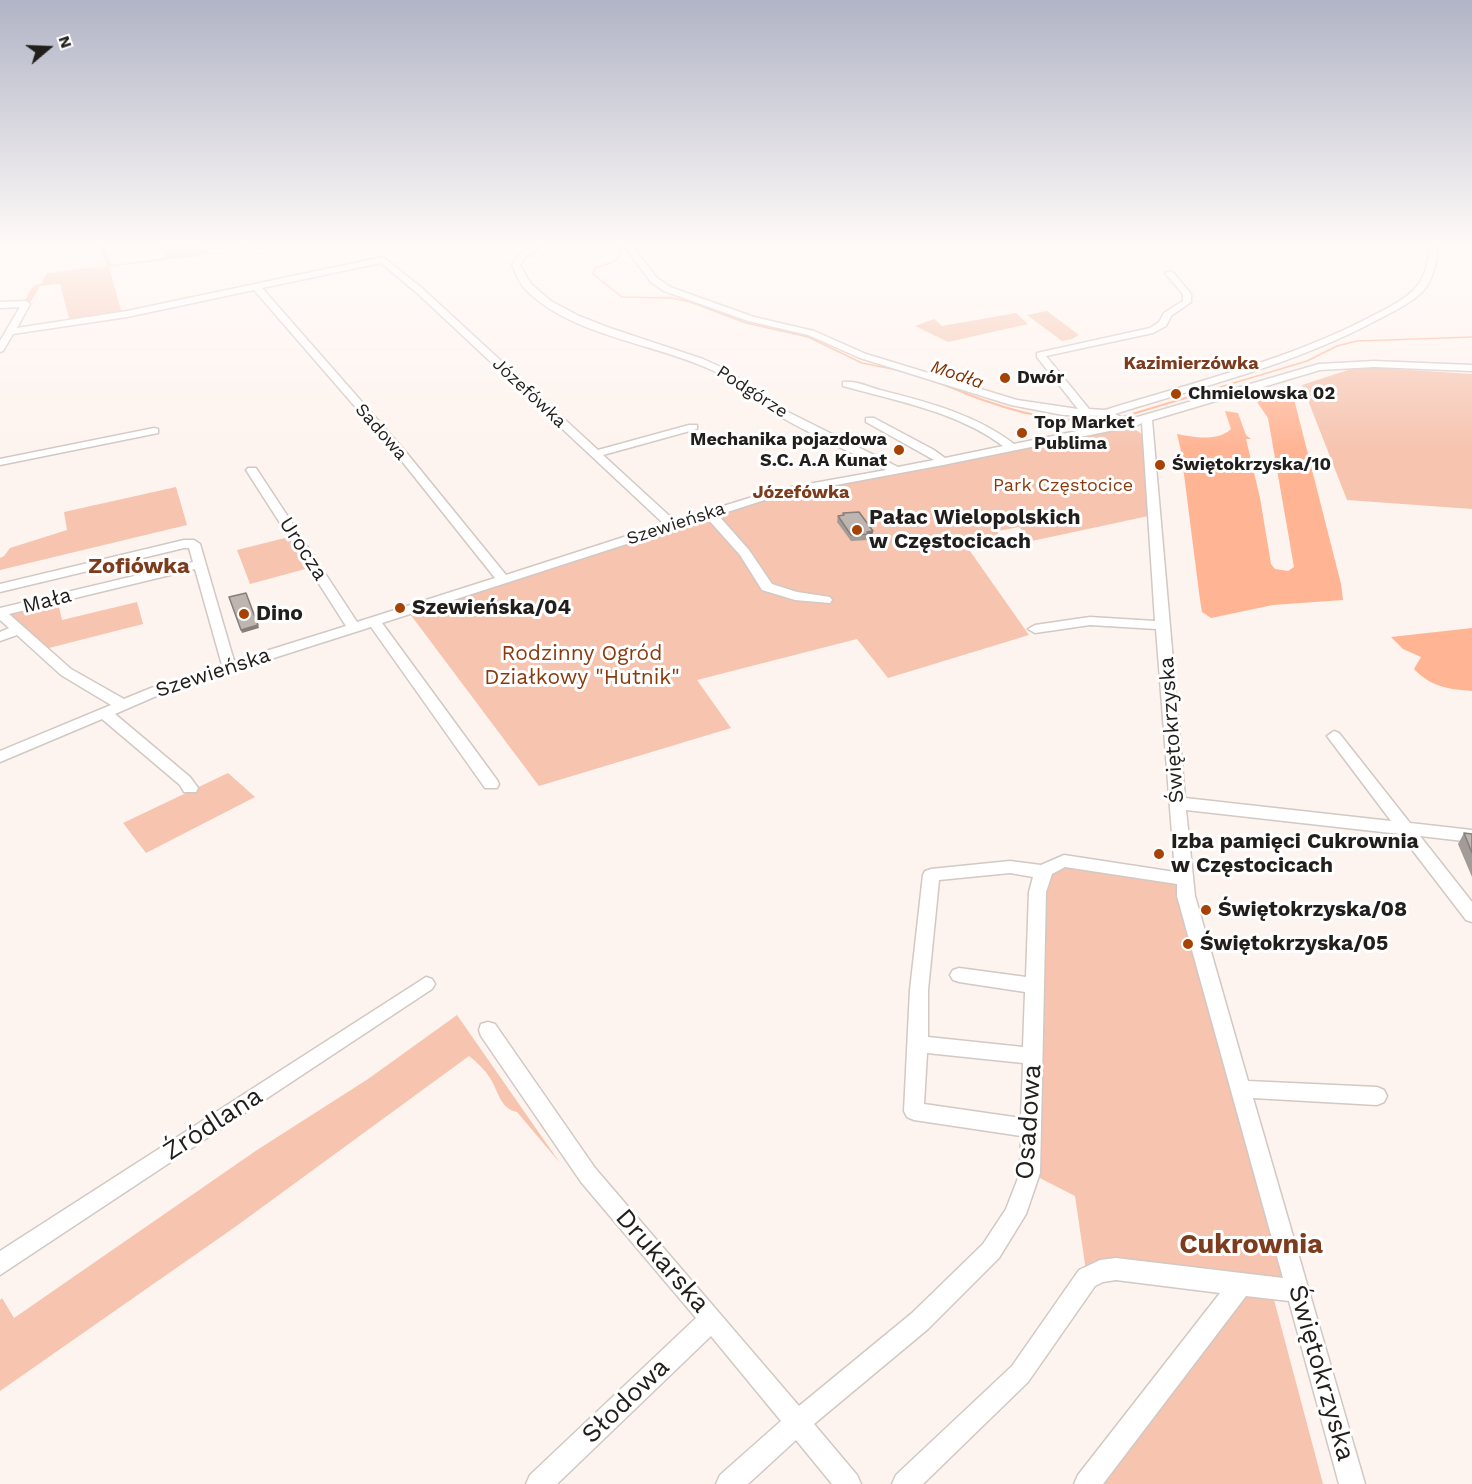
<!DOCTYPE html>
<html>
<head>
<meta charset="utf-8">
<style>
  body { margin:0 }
  #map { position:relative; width:1472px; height:1484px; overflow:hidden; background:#fef4ef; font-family:"Work Sans",sans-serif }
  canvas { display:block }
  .north { position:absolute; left:18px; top:18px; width:60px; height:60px; -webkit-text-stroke:4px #fff; paint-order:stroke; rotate:71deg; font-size:16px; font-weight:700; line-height:24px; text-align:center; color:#211e1c }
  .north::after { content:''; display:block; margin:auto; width:21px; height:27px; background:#211e1c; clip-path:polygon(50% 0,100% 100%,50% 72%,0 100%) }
</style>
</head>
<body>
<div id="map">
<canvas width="1472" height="1484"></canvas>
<div class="north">N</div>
</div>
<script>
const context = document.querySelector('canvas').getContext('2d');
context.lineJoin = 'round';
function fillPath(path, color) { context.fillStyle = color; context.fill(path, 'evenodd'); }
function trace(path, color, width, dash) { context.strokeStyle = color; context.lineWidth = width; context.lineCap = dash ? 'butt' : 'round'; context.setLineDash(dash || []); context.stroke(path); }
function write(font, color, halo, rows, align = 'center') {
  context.font = font + ' "Work Sans",sans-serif'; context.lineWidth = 6; context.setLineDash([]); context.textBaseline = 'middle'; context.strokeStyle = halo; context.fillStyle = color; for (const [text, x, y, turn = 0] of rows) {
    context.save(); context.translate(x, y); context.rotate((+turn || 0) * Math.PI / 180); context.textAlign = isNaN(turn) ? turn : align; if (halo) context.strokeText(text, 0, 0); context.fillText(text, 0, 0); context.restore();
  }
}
const green = new Path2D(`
  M 97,243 L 102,243 L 112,265 L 166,258 L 159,243 L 204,243 L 210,255 L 244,250 L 239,243 L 248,243 L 251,249 L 304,243 L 109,267 L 122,314 L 70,322 L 60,284 L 40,286 L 30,303 L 24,302 L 33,286 L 41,284 L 47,273 L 107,266 Z
  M 1047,311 L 1079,335 L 1072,339 L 1062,341 L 1027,315 Z
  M 1016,313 L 1028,324 L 948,342 L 915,326 L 934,319 L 942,326 Z
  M 1363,367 L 1472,374 L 1472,509 L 1347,500 L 1302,385 L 1354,368 Z
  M 1126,424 L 1147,437 L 1153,515 L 1032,541 L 1019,527 L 998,531 L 998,537 L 965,544 L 1029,635 L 888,678 L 857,639 L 697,680 L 731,728 L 539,786 L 410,614 L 709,518 L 709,513 L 775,493 Z
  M 176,487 L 187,525 L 0,570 L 0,558 L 4,556 L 10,548 L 67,530 L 64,512 Z
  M 289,537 L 309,568 L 250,584 L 237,550 Z
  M 57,598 L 62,620 L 137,602 L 143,624 L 45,649 L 4,613 Z
  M 228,773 L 255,797 L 146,853 L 123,823 Z
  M 1053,864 L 1183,879 L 1298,1291 L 1087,1278 L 1075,1196 L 1030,1173 L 1036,921 Z
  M 457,1015 L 560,1163 L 517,1112 C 500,1109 498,1090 490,1078 C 484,1069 477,1062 469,1056 L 235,1227 L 0,1391 L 0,1300 L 2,1298 L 14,1318 L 257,1150 L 368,1079 Z
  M 1237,1295 L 1273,1296 L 1323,1484 L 1094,1484 Z`);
const water = new Path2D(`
  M 1278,391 L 1289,393 L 1294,399 L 1341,584 L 1343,600 L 1273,605 L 1211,618 L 1202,612 L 1200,600 L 1181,451 L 1177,434 C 1193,437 1218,442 1231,429 L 1225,411 L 1238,413 L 1246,435 L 1251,439 L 1246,439 L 1260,498 L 1271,564 L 1275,569 L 1288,571 L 1294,567 L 1268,418 L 1253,396 Z
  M 1472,628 L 1472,691 C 1448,689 1431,687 1414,669 L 1421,657 L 1403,649 L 1391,637 Z`);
const streamFar1 = new Path2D(`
  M 619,243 L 620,256 L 613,262 L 595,268 L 593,274 L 622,297 L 672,298 L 690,302 L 746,323 L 808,337 L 862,363 L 902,371
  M 923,377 L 967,394
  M 1197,394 L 1307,361 L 1337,346 L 1357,341 L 1472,337`);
const stream = new Path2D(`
  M 964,393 C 1013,412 1060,425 1113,419
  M 1119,418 L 1202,393`);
const minor = new Path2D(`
  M 535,243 L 545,243 L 524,259 L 520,265 L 531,284 L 551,301 L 579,316 L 610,328 L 703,359 L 725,369 L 782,409 L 898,467 L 934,460 L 866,422 L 866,418 L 874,418 L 934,450 L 945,458 L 1003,446 C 958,412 897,401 843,386 L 843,382 C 855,380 869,387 880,390 C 927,402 975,414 1014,444 L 1116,423 L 1104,416 L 1063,415 L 1011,405 L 860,358 L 808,335 L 748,321 L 664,291 L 651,282 L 622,243 L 630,243 L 657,278 L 670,287 L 754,317 L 814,331 L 866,354 L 1017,400 L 1078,409 L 1037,357 L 1037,353 L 1150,328 L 1159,322 L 1164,313 L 1183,301 L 1183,294 L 1165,273 L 1172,271 L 1191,294 L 1191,302 L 1171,316 L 1166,326 L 1153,333 L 1046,356 L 1089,409 L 1105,410 C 1195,382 1289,360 1372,316 C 1386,309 1407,299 1417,286 C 1427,274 1428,258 1431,243 L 1439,243 C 1436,259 1435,278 1423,291 C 1412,303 1392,312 1377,320 C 1296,364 1203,386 1115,414 L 1127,420 L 1319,364 L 1374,361 L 1472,365 L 1472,371 L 1374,367 L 1320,370 L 1152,420 L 1185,798 L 1391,821 L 1327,736 L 1334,731 L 1339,733 L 1410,823 L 1472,830 L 1472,842 L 1420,836 L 1472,902 L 1472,922 L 1466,920 L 1400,834 L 1186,810 L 1195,896 L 1248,1081 L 1377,1087 L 1384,1090 L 1387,1096 L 1384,1102 L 1377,1105 L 1253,1098 L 1365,1484 L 1339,1484 L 1289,1301 L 1246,1296 L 1103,1484 L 1074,1484 L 1078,1475 L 1220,1293 L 1116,1280 L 1103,1282 L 1095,1286 L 1028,1382 L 923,1484 L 892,1484 L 896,1475 L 1012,1366 L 1079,1270 L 1100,1260 L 1116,1258 L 1283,1278 L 1177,896 L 1177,884 L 1065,867 L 1052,874 L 1046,892 L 1040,1173 L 1026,1214 L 999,1258 L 928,1329 L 814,1424 L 857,1475 L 861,1484 L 832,1484 L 796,1440 L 748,1484 L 716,1484 L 720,1475 L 781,1421 L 711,1336 L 557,1484 L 526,1484 L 530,1475 L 696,1318 L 581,1182 L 481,1036 L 479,1030 L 481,1024 L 488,1022 L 495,1024 L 595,1168 L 799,1406 L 912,1313 L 983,1244 L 1006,1209 L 1020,1173 L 1021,1136 L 914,1120 L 907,1117 L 904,1111 L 910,990 L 923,875 L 925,871 L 931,869 L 1010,861 L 1041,865 L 1064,855 L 1175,872 L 1156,629 L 1090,625 L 1035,633 L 1028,629 L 1035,625 L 1090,617 L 1155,621 L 1142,423 L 1129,429 L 1124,428 L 943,465 L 777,496 L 718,515 L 749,550 L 772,584 L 797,592 L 830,597 L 832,600 L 830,603 L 795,600 L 762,590 L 740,555 L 707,518 L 382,623 L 497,780 L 499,784 L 497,788 L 485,788 L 371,627 L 161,694 L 115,714 L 190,777 L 198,788 L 196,792 L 184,792 L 180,785 L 102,719 L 0,762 L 0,751 L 111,705 L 61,675 L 17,635 L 0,641 L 0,632 L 9,628 L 0,620 L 0,608 L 193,562 L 189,548 L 184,548 L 0,592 L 0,584 L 184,540 L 194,540 L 200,544 L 234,661 L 346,626 L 246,470 L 248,468 L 256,468 L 357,622 L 495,578 L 397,455 L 254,290 L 127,317 L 13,334 L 3,351 L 0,352 L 0,341 L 20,307 L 0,308 L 0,302 L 26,301 L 30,304 L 17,328 L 127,311 L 383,257 L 423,289 L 598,450 L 689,425 L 697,425 L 697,429 L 603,455 L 675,521 L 775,490 L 886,470 C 849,451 811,435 776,414 C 755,402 738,383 716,372 C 657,343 572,337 525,289 C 519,282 516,273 512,265 L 518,255 ZM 381,263 L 417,293 L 664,524 L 506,575 L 405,451 L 262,288 ZM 195,569 L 222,665 L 151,688 L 124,699 L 71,669 L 9,614 ZM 1010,873 L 1033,877 L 1029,892 L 1026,977 L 959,968 L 953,970 L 950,975 L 953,980 L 959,982 L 1025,992 L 1023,1047 L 928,1037 L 928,990 L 939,880 ZM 927,1053 L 1023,1063 L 1021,1118 L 924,1104 Z
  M 154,428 L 158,429 L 158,433 L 0,465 L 0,459 Z
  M 426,977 L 432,979 L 435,984 L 432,989 L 0,1275 L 0,1251 Z`);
const wall = new Path2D(`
  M 843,513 L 873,531 L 872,537 L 868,538 L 868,540 L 851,541 L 837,522 L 838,516 L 843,515 Z
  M 1464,833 L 1472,834 L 1472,877 L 1458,844 Z`);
const shadedWall = new Path2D(`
  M 873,531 L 872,537 L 868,538 L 868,534 L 867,532 Z
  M 258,625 L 259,628 L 242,633 L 241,630 Z`);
const building = new Path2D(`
  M 859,512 L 873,531 L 867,532 L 868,534 L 851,535 L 838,516 L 844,515 L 843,513 Z
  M 246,593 L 258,625 L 241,630 L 229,597 Z
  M 1464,833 L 1472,834 L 1472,853 Z`);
const markers = [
  [1005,378,6,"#a54204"],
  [1176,394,6,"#a54204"],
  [1022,433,6,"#a54204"],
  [899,450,6,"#a54204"],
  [1160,465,6,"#a54204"],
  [857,530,6,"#a54204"],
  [400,608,6,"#a54204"],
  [244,614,6,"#a54204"],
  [1159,854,6,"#a54204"],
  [1206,910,6,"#a54204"],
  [1188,944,6,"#a54204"]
];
const farNeighbourhoodnames = [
  ["Kazimierzówka",1191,364],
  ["Józefówka",801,493]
];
const farWaternames = [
  ["Modła",957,375,19]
];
const farPoinames = [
  ["Dwór",1017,378],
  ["Chmielowska 02",1188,394],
  ["Top Market",1034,423],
  ["Publima",1034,444],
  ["Mechanika pojazdowa",887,440,"right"],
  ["S.C. A.A Kunat",887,461,"right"],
  ["Świętokrzyska/10",1172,465]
];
const farStreetnames = [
  ["Podgórze",752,392,33],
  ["Józefówka",529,393,43],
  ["Sadowa",381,432,49],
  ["Szewieńska",676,524,-18]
];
const farParknames = [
  ["Park Częstocice",1063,486]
];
const poiNames = [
  ["Pałac Wielopolskich",869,518],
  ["w Częstocicach",869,542],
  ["Szewieńska/04",412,608],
  ["Dino",256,614],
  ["Izba pamięci Cukrownia",1171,842],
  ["w Częstocicach",1171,866],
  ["Świętokrzyska/08",1218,910],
  ["Świętokrzyska/05",1200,944]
];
const streetNames = [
  ["Urocza",303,549,57],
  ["Mała",47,601,-14],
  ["Szewieńska",213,673,-18],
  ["Świętokrzyska",1172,730,-94]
];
const parkNames = [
  ["Rodzinny Ogród",582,654],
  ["Działkowy \"Hutnik\"",582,678]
];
const neighbourhoodNames = [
  ["Zofiówka",139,567]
];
const nearStreetnames = [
  ["Osadowa",1029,1122,-86],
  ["Źródlana",213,1124,-33],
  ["Drukarska",662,1261,49],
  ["Świętokrzyska",1321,1373,74],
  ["Słodowa",626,1401,-44]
];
const nearNeighbourhoodnames = [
  ["Cukrownia",1251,1245]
];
fillPath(green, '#f6c4af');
fillPath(water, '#ffb494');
trace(streamFar1, '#ffb494', 1.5);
trace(stream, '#ffb494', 2);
trace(minor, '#d2c8c4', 3);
fillPath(minor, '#fff');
fillPath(wall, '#a39b97');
fillPath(shadedWall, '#857e7b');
fillPath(building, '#beb4b0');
trace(building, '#857e7b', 1.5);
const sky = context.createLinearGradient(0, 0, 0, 451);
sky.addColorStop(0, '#b1b4c6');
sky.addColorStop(0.54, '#fffaf8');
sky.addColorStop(1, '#fffaf800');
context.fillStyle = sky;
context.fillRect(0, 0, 1472, 451);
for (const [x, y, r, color] of markers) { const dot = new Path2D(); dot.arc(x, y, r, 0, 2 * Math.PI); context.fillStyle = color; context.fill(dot); trace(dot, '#fff', 2); }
write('bold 18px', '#7d3c1d', '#fff', farNeighbourhoodnames);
write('italic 18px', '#813101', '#fff', farWaternames);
write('bold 18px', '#211e1c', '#fff', farPoinames, 'left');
write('18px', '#211e1c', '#fff', farStreetnames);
write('18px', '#8b3a0e', '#fff', farParknames);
write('bold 21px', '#211e1c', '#fff', poiNames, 'left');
write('21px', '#211e1c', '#fff', streetNames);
write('21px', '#8b3a0e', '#fff', parkNames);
write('bold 22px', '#7d3c1d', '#fff', neighbourhoodNames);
write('26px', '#211e1c', '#fff', nearStreetnames);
write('bold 27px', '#7d3c1d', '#fff', nearNeighbourhoodnames);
</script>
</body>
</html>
